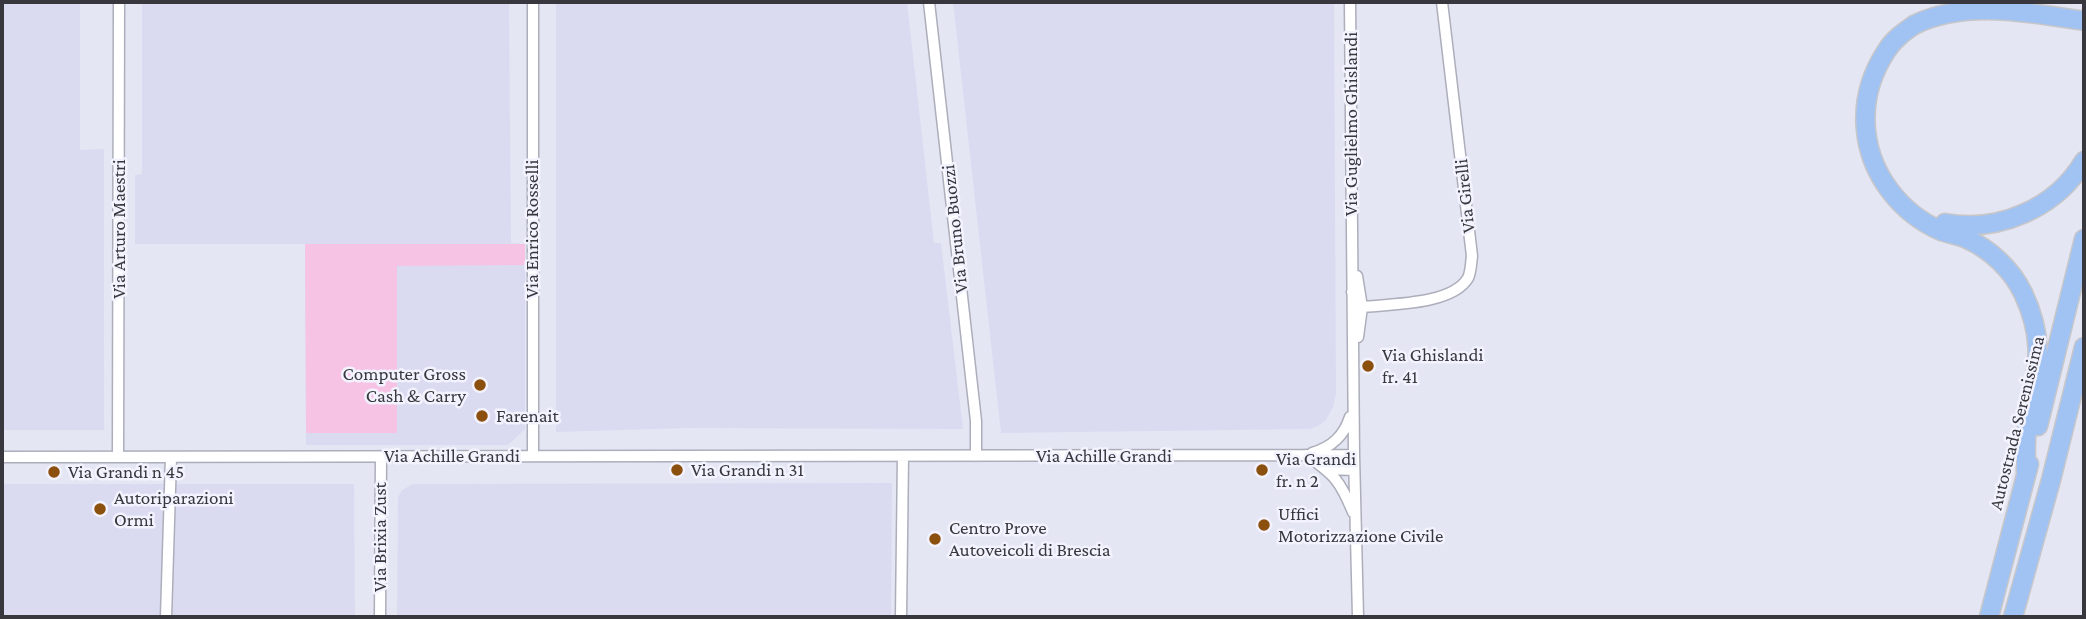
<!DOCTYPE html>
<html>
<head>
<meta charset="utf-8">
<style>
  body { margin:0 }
  #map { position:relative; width:2086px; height:619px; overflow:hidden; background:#e5e6f4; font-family:"Crimson Pro",serif }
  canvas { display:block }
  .frame { position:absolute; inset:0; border:4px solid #37373d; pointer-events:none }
</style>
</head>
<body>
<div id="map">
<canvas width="2086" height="619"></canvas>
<div class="frame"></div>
</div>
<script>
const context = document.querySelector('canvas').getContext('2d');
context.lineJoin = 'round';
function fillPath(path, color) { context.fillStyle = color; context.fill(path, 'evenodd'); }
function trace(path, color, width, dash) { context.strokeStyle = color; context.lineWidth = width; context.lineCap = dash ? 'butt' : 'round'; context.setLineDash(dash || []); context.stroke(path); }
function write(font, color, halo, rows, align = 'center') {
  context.font = font + ' "Crimson Pro",serif'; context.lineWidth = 5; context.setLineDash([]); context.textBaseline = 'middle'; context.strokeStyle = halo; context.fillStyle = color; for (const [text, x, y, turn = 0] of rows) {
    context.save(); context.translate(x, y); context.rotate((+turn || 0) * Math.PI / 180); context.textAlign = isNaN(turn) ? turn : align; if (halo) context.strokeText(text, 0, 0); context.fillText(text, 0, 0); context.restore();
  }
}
const built = new Path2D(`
  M 2,2 L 80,2 L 80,150 L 104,149 L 104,430 L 2,430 Z
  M 142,2 L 509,2 L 511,243 L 525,244 L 525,429 L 508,445 L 306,445 L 305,244 L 135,244 L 135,175 L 142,174 Z
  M 556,2 L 907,2 L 934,243 L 941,243 L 963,429 L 687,428 L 556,432 Z
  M 953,2 L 1334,2 L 1336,394 L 1333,407 L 1326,420 L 1318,426 L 1310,429 L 1001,433 Z
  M 892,483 L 891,617 L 397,617 L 398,497 L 402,490 L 413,484 Z
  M 2,484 L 354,484 L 355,617 L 2,617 Z`);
const green = new Path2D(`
  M 305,244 L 525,244 L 525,265 L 397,266 L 397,433 L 306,433 Z`);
const street = new Path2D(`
  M 533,2 L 533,456
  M 929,2 L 976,421 L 976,456
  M 1350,2 L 1354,455 L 1358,617
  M 1357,276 L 1362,307 L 1358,337
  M 1352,292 L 1362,307 C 1390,304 1452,305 1468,278 C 1471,272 1471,263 1472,256 L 1442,2
  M 1312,453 C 1332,447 1344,436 1350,417
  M 1306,455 C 1335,475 1340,481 1353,512
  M 2,457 L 1354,455
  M 118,457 L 119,2
  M 1327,469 L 1354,470
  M 166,617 L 171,457
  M 380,617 L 381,457
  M 901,617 L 903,456`);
const highway = new Path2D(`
  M 1945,223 C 1999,233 2056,208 2084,161
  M 2038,426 L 2084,239
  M 2026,475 C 2026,459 2025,443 2027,427 C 2035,373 2048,346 2023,293 C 2012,270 1990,249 1967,239 C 1958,235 1949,234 1941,231 C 1900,213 1870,174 1866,130 C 1863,100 1871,74 1887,50 C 1894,39 1904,32 1914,25 C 1964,0 2029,12 2084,21
  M 1989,617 L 2029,464
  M 2013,617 L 2051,480 L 2084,347`);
const markers = [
  [1368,366,7,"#8b4f0e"],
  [480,385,7,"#8b4f0e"],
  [482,416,7,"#8b4f0e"],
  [677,470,7,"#8b4f0e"],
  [1262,470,7,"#8b4f0e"],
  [54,472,7,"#8b4f0e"],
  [100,509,7,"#8b4f0e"],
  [1264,525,7,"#8b4f0e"],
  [935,539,7,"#8b4f0e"]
];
const streetNames = [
  ["Via Guglielmo Ghislandi",1351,124,-90],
  ["Via Girelli",1465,196,-96],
  ["Via Arturo Maestri",119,229,-90],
  ["Via Enrico Rosselli",532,229,-90],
  ["Via Bruno Buozzi",955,229,-96],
  ["Autostrada Serenissima",2017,423,-76],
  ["Via Achille Grandi",452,456],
  ["Via Achille Grandi",1104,456],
  ["Via Brixia Zust",380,537,-90]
];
const poiNames = [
  ["Via Ghislandi",1382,355],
  ["fr. 41",1382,377],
  ["Computer Gross",466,374,"right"],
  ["Cash & Carry",466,396,"right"],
  ["Farenait",496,416],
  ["Via Grandi",1276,459],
  ["fr. n 2",1276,481],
  ["Via Grandi n 31",691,470],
  ["Via Grandi n 45",68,472],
  ["Autoriparazioni",114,498],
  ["Ormi",114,520],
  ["Uffici",1278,514],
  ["Motorizzazione Civile",1278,536],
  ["Centro Prove",949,528],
  ["Autoveicoli di Brescia",949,550]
];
fillPath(built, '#dadbf1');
fillPath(green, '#f6c3e5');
trace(street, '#adaebb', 13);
trace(highway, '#c7c7c9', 21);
trace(street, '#fff', 10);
trace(highway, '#a0c3f4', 18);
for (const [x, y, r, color] of markers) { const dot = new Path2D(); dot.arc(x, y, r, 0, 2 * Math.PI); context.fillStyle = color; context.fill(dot); trace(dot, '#f3f3ff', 2.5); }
write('19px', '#37373d', '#f3f3ff', streetNames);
write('19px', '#37373d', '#f3f3ff', poiNames, 'left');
</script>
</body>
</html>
